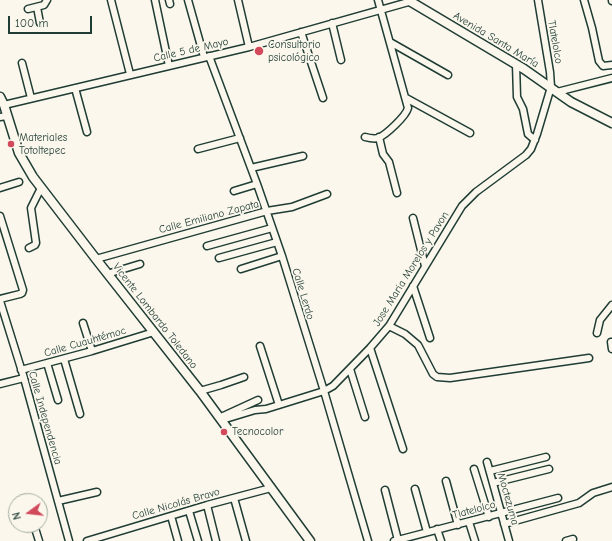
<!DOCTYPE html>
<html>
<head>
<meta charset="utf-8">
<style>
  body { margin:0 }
  #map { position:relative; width:612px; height:541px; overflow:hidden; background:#fbf7ec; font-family:"Comic Neue",sans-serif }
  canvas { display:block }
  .north { position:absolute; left:8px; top:493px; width:40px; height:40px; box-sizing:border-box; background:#fbf7ec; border:1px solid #a3ada2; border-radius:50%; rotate:255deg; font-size:11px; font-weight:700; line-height:16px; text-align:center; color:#1f3d34 }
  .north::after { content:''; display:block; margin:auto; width:14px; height:18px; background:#d1495b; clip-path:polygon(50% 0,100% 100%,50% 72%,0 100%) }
  .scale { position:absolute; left:8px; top:16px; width:84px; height:18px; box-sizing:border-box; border:2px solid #1f3d34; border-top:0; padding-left:5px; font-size:12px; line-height:14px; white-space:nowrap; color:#1f3d34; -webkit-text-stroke:3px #fbf7ec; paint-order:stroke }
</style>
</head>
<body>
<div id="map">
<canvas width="612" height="541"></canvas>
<div class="north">N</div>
<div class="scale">100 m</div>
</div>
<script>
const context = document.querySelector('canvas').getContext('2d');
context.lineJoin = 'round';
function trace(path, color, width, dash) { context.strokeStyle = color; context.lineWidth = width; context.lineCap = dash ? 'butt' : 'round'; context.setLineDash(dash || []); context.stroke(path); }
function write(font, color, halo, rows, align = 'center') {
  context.font = font + ' "Comic Neue",sans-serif'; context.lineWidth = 3.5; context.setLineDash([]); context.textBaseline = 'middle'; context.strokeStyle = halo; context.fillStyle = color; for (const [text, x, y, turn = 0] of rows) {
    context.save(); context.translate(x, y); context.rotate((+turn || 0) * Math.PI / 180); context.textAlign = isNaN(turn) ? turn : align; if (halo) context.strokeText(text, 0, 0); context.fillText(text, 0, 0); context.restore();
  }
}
const minor = new Path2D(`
  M 111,0 L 130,74
  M 155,0 L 169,66
  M 169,0 L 170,4
  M 188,0 L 204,57
  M 238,0 L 249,47
  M 584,0 L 592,28 L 599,61 L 603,66 L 612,65
  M 612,0 L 612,1
  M 37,7 L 40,23
  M 28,9 L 44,5 L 47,0
  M 332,23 L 341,60
  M 301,32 L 323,98
  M 390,42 L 448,75
  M 209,56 L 257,184 L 282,256 L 324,391 L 368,541
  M 22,63 L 31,98
  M 516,64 L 517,97 L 523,109 L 528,134 L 535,140
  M 75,88 L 87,132
  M 557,92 L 612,78
  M 406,98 L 470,133
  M 4,105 L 249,47 L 412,1
  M 0,117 L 7,116
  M 365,137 C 369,138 374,139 378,138 C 386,135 406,116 408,108 L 378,0
  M 379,137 L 383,154 L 389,162 L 397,193
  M 198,149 L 240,138
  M 251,168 L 303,156
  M 0,188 L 19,182
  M 234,191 L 257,184
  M 0,216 L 23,290 L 22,293 L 20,294 L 0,299
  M 413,218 L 425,266
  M 207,246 L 272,228
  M 29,248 L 35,245 L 36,243 L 31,208 L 41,188
  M 219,258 L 277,242
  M 96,259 L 267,211 L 292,207 L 327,194
  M 241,269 L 282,256
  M 107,274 L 140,264
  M 413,286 L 430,338
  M 0,301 L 24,378 L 69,541
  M 83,323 L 92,351
  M 389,326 L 405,334 L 418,345 L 433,374 L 437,377 L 450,378 L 589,358
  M 597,333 L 600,320 L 612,305
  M 611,342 L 612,349
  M 260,346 L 279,405
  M 370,348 L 403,449
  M 64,359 L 80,414
  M 47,363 L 58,400
  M 350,369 L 365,417
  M 21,370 L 92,351 L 154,332
  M 0,384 L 24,378
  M 200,391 L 221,385 L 244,377
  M 221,417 L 258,400
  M 222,420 L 255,410 L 266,409 L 279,405 L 324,391 L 333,386 L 370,348 L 389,326 L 462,206 L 476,192 L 526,155 L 531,149 L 537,134 L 551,87 L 550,72 L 538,0
  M 487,462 L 509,541
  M 474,469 L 489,517
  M 490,471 L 546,457
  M 446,481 L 458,525
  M 493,483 L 549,469
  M 415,489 L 427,532
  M 385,490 L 398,540
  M 234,498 L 246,541
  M 58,501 L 97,492
  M 207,505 L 216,541
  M 189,511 L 198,541
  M 171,516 L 178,541
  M 469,522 L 475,541
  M 504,524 L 579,503 L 593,493 L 612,487
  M 34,525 L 39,541
  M 437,529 L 441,541
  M 87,541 L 207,505 L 271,488
  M 394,541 L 558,498
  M 566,541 L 573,539`);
const major = new Path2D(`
  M 408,0 L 524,69 L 571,102 L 612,123
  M 0,97 L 4,105 L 19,153 L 33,177 L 96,259 L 200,391 L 310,541`);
const markers = [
  [259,51,5,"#d1495b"],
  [11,144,4,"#d1495b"],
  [224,432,4,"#d1495b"]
];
const streetNames = [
  ["Avenida Santa María",496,40,31],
  ["Tlatelolco",555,42,80],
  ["Calle 5 de Mayo",191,50,-13],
  ["Calle Emiliano Zapata",209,217,-15],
  ["Jose Maria Morelos y Pavon",411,269,-58],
  ["Calle Lerdo",303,294,73],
  ["Vicente Lombardo Toledano",155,316,52],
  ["Calle Cuauhtémoc",85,342,-16],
  ["Calle Independencia",45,418,74],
  ["Moctezuma",508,499,74],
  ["Calle Nicolás Bravo",176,504,-16],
  ["Tlatelolco",474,510,-15]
];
const poiNames = [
  ["Consultorio",268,45],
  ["psicológico",268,58],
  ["Materiales",19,138],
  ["Totoltepec",19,151],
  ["Tecnocolor",232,432]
];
trace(minor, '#1f3d34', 9);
trace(major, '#1f3d34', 11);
trace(minor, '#fbf7ec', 6);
trace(major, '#fbf7ec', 8);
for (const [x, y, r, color] of markers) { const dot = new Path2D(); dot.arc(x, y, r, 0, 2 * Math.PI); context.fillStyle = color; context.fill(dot); trace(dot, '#fbf7ec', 1.5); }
write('11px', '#1f3d34', '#fbf7ec', streetNames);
write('11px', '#1f3d34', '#fbf7ec', poiNames, 'left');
</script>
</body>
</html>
